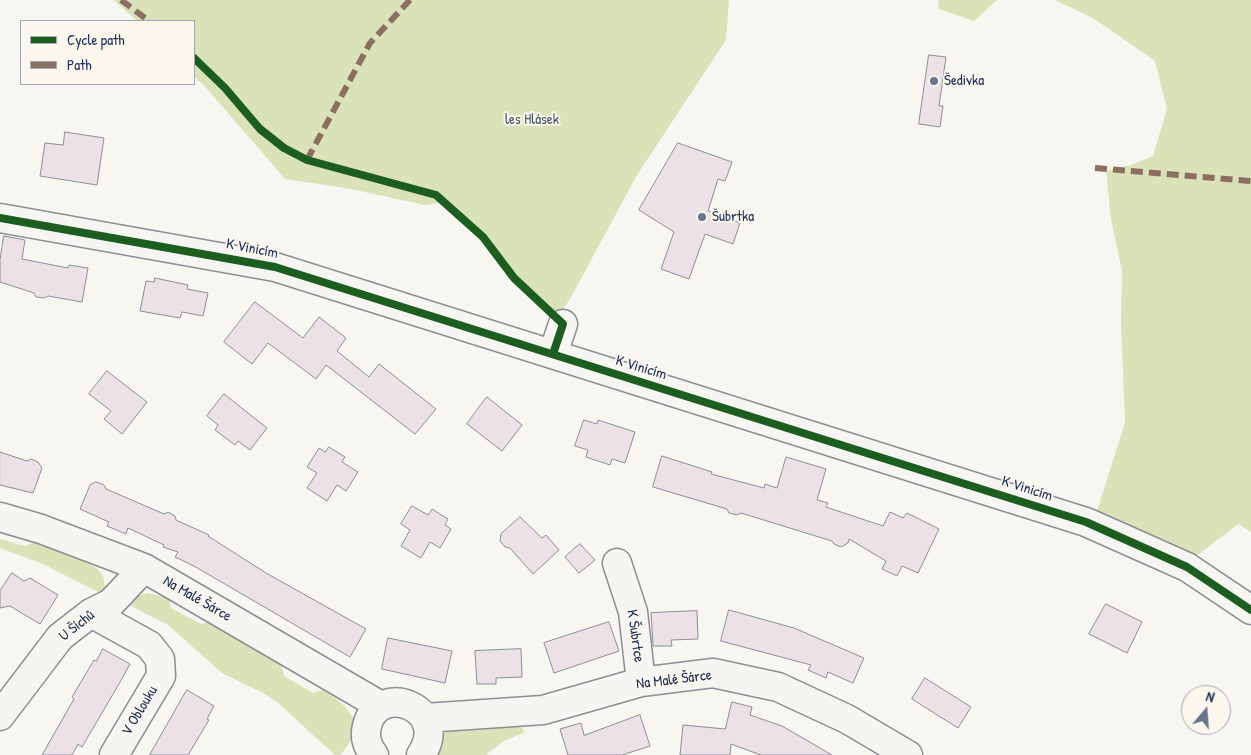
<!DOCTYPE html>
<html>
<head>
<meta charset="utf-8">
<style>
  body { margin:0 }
  #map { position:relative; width:1251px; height:755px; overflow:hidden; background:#f8f6f0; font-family:"Patrick Hand",sans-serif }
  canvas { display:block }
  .legend { position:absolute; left:20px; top:20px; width:175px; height:65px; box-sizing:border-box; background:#fbf7ec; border:1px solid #a1a7b3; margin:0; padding:6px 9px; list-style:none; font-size:15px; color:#1b2f5e }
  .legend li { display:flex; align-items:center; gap:10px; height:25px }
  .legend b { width:25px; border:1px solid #a1a7b3 }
  .north { position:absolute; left:1181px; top:685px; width:50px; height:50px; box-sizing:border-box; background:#fbf7ec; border:1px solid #a1a7b3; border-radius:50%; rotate:18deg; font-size:14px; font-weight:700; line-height:20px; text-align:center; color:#1b2f5e }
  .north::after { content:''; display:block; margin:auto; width:18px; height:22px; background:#687591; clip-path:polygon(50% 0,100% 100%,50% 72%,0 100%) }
</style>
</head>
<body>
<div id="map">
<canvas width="1251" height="755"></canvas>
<ul class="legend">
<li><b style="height:6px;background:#1b5e20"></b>Cycle path</li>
<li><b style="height:6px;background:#8d6e63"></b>Path</li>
</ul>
<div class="north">N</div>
</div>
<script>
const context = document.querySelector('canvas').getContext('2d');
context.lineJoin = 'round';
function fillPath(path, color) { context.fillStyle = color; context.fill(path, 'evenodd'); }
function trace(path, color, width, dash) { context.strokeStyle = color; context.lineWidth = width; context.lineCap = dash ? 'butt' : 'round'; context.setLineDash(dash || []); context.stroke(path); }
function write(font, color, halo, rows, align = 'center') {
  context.font = font + ' "Patrick Hand",sans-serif'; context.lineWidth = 4; context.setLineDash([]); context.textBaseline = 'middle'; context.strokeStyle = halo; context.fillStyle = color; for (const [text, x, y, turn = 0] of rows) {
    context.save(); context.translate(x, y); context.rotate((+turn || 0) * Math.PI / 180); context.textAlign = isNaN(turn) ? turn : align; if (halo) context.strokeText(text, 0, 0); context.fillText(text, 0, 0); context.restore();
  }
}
const green = new Path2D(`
  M 114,0 L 729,0 L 726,40 L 637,175 L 570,299 L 559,315 L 540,303 L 514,278 L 498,260 L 480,230 L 443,202 L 425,205 L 346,188 L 285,179 L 209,91 L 194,76 L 194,21 L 137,21 Z
  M 938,0 L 997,0 L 974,21 L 939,9 Z
  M 1055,0 L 1251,0 L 1251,532 L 1238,524 L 1193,559 L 1095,517 L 1125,423 L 1121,324 L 1122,271 L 1111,219 L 1106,171 L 1131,165 L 1153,156 L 1167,109 L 1155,61 L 1093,18 Z
  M 0,539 L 25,546 L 34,542 C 51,549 95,559 103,576 C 105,582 105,589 104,595 L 43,564 L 0,548 Z
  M 149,593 L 169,599 L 171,608 L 201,624 L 210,622 L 282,666 L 284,676 L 313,693 L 322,690 C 352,707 368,726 340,755 L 335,755 L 277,702 L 263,693 L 222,673 L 168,625 L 127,604 L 136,596 Z
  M 518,723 L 525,732 L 502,742 L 486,755 L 431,755 L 441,735 L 452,727 Z`);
const building = new Path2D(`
  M 929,55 L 946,57 L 939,106 L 943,106 L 940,127 L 919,124 Z
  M 65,132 L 104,138 L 97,185 L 40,176 L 45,143 L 63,145 Z
  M 678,143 L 732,162 L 725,181 L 718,179 L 708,211 L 740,223 L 733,244 L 705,234 L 689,279 L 661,269 L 674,232 L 639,210 Z
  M 4,236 L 25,240 L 22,259 L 68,268 L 69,265 L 88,268 L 82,302 L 48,296 L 44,298 L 36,297 L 34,293 L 0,282 L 0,260 Z
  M 155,278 L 188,285 L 187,289 L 208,293 L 203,316 L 182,312 L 180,318 L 140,311 L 146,281 L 154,282 Z
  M 255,302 L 303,338 L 319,317 L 346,338 L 337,351 L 369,377 L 379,364 L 436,409 L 415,434 L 326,365 L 316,379 L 268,343 L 252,364 L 224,342 Z
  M 107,371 L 147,402 L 122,434 L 104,419 L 111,411 L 89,394 Z
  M 224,394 L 267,428 L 250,450 L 238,441 L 235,445 L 215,430 L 218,425 L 207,416 Z
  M 487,397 L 522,425 L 502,451 L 467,424 Z
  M 584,420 L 597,424 L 598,420 L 635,432 L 625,463 L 612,459 L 610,465 L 586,457 L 588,450 L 575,446 Z
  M 329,447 L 345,457 L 342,462 L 358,472 L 346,491 L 337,485 L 327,501 L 307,488 L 317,473 L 307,467 L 319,448 L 325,452 Z
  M 0,452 L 27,461 L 31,459 L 38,462 L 42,468 L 33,493 L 0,485 Z
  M 662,456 L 712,472 L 711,474 L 764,488 L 765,484 L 777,488 L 786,457 L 826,469 L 817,500 L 828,503 L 826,507 L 883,526 L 890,512 L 903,518 L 907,513 L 939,529 L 918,573 L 902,566 L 897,576 L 882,569 L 886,561 L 849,539 L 848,543 L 841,547 L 834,544 L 832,541 L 741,513 L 737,515 L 729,513 L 727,509 L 653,487 Z
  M 96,482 L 104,485 L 106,489 L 164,514 L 168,512 L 175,516 L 176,520 L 209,535 L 208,536 L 266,573 L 366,629 L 350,657 L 194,566 L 175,557 L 178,552 L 163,547 L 164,545 L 128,528 L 126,534 L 107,526 L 109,522 L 80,509 L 90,485 Z
  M 412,506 L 428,515 L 432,509 L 448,519 L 445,525 L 451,529 L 440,548 L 430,542 L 421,558 L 401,546 L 410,530 L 401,524 Z
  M 520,517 L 542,538 L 546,535 L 559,550 L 533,574 L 510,548 L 505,547 L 500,541 L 501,534 Z
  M 580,544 L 595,560 L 579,573 L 565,557 Z
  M 12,573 L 24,581 L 30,578 L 58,595 L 40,624 L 10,606 L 0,608 L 0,591 Z
  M 1106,604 L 1142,622 L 1127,653 L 1089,634 Z
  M 729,610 L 794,628 L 864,658 L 853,683 L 828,672 L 826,678 L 808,670 L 811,665 L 721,641 Z
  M 697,611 L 698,639 L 671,640 L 672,646 L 653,646 L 651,613 Z
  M 609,622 L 619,651 L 554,673 L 544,643 Z
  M 388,638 L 452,651 L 445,683 L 382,669 Z
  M 103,649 L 130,664 L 123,677 L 82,747 L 78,744 L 72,755 L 42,755 L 74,699 L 72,697 L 94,660 L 96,661 Z
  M 521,649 L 522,677 L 496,678 L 496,684 L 477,684 L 475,651 Z
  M 925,678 L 971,707 L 958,728 L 912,699 Z
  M 187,690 L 214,706 L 207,719 L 209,720 L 188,755 L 150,755 Z
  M 732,702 L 752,707 L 750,715 L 782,726 L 832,755 L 761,755 L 731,744 L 730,755 L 680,755 L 683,725 L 725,729 Z
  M 640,715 L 650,746 L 622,755 L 568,755 L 560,729 L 581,723 L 584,735 Z`);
const minor = new Path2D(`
  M 0,218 L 275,267 L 1086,522 L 1187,567 L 1251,610
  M 553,354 L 563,324
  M 0,517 L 41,529 L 144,568 L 381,706
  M 617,563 L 633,612 L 641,682
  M 91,613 L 149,645 L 160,659 L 161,676 L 114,755
  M 0,716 L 60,637 L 91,613 L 111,603 L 144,568
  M 425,718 L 543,710 L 641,682 L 713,673 L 778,687 L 847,719 L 908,755
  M 374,755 C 367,746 364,737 367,726 C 378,680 452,708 421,755`);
const quiet = new Path2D(`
  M 121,0 L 149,21
  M 307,160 L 370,43 L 410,0
  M 1095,168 L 1251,181`);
const cycleway = new Path2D(`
  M 194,58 L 225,88 L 260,129 L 284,148 L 307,160 L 436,195 L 483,237 L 514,278 L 563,324 L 553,354
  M 0,218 L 275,267 L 1086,522 L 1187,567 L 1251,610`);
const markers = [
  [934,81,5,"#687591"],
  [702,217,5,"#687591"]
];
const poiNames = [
  ["Šedivka",944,81],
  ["Šubrtka",712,217]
];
const parkNames = [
  ["les Hlásek",532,120]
];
const streetNames = [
  ["K Vinicím",252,249,11],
  ["K Vinicím",641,368,17],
  ["K Vinicím",1027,489,18],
  ["Na Malé Šárce",197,599,30],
  ["U Šíchů",77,626,-38],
  ["K Šubrtce",635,636,82],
  ["Na Malé Šárce",674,680,-7],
  ["V Oblouku",140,711,-59]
];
fillPath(green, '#dae3b7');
fillPath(building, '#ebe1e6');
trace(building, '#8b8e94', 1);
trace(minor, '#8b8e94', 31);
trace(minor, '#f6f5f1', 28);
trace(quiet, '#8d6e63', 6, [12, 6]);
trace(cycleway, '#1b5e20', 8);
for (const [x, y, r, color] of markers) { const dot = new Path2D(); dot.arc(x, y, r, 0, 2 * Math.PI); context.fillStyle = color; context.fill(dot); trace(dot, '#fbf7ec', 2); }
write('15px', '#1b2f5e', '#fbf7ec', poiNames, 'left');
write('15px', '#455868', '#fbf7ec', parkNames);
write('15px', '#1b2f5e', '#fbf7ec', streetNames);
</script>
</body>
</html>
